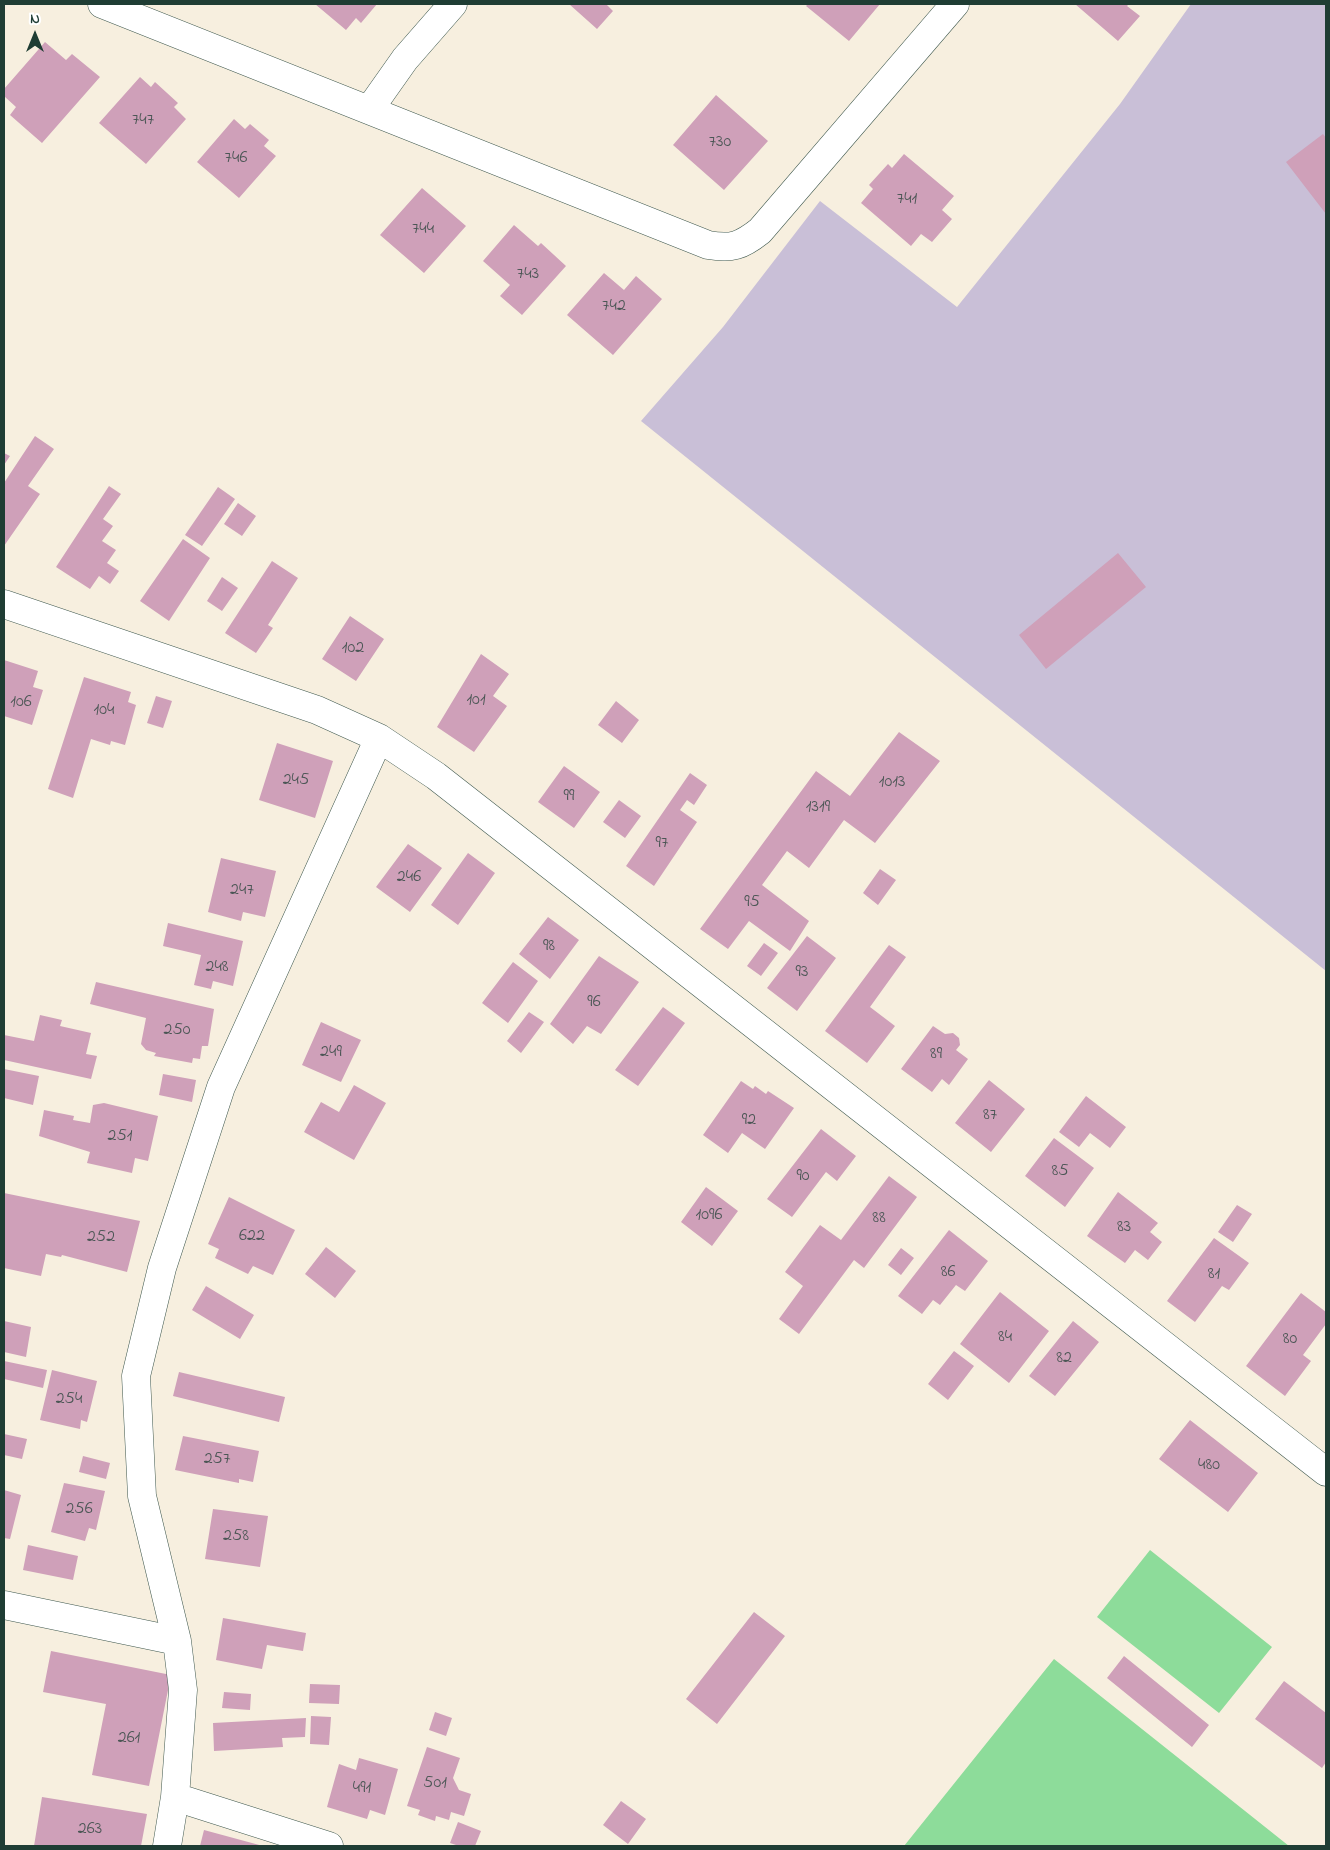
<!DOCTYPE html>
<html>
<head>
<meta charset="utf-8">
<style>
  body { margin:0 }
  #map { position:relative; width:1330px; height:1850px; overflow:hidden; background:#f7efdf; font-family:"Indie Flower",sans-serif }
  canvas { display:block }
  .frame { position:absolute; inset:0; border:5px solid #1f3d34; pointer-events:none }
  .north { position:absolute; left:10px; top:10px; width:50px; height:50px; -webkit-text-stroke:4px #fff; paint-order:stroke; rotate:0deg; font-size:14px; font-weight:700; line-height:20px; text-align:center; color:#1f3d34 }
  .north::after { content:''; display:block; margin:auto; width:18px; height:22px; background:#1f3d34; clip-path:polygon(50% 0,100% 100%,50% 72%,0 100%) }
</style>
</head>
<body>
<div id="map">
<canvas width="1330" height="1850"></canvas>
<div class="frame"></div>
<div class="north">N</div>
</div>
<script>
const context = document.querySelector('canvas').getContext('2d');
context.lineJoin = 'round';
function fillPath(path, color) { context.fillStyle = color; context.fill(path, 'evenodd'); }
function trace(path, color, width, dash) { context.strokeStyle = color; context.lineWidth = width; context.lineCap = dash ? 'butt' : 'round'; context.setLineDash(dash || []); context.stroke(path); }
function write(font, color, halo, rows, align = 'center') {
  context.font = font + ' "Indie Flower",sans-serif'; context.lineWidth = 5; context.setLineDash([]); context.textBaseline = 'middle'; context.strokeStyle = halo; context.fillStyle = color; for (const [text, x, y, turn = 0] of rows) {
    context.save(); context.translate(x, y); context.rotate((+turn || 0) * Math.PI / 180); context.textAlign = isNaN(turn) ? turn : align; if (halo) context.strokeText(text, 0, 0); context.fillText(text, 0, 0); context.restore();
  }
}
const industrial = new Path2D(`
  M 1191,4 L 1326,4 L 1326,971 L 641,421 L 723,327 L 820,201 L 957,307 L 1120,104 Z`);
const green = new Path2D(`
  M 1150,1550 L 1272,1647 L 1219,1713 L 1097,1617 Z
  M 1054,1659 L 1289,1846 L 904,1846 Z`);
const building = new Path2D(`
  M 315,4 L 377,4 L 361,23 L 356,18 L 346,30 Z
  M 569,4 L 606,4 L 613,11 L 597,29 Z
  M 808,4 L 880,4 L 849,41 L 806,6 Z
  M 1075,4 L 1129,4 L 1127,6 L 1140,16 L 1118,41 Z
  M 45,42 L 66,60 L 72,54 L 100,77 L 42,143 L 10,115 L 16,107 L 4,96 L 4,89 Z
  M 140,77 L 151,87 L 155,82 L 178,103 L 174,107 L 186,119 L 146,164 L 99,123 Z
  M 716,95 L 768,141 L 724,190 L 673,145 Z
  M 234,119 L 245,129 L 250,124 L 269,140 L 264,146 L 276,156 L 239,198 L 197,162 Z
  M 1323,134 L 1326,138 L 1326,214 L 1286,162 Z
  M 904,154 L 954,196 L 942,210 L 952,219 L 932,242 L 921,234 L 911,246 L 861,203 L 873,189 L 869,185 L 888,164 L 892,168 Z
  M 422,188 L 466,226 L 424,273 L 380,235 Z
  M 514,225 L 538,246 L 541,243 L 566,266 L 522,315 L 500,296 L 510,285 L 483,261 Z
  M 604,273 L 624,290 L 636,276 L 662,299 L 613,355 L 567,315 Z
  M 35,436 L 54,449 L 28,486 L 40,494 L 4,546 L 4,483 Z
  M 4,453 L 10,456 L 4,465 Z
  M 109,486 L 121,494 L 103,519 L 113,526 L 102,541 L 116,550 L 107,563 L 119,571 L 110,584 L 99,576 L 90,589 L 56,567 Z
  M 218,487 L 235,499 L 202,546 L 185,535 Z
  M 238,503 L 256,516 L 242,536 L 224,524 Z
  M 183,539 L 210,558 L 169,621 L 140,601 Z
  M 1118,553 L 1146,587 L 1046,669 L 1019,635 Z
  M 272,561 L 298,578 L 268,625 L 273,628 L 256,653 L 225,633 Z
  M 222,577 L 238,588 L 222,611 L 207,601 Z
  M 350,616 L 384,639 L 356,681 L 322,659 Z
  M 481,654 L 509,674 L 493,696 L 507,706 L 474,752 L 437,727 Z
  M 4,660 L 38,671 L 33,687 L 43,690 L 32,725 L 4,716 Z
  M 84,677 L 131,692 L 128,702 L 136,705 L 125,745 L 111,741 L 110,745 L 91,739 L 73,798 L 48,789 Z
  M 156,696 L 172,701 L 163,728 L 147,723 Z
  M 616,701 L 639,720 L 622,743 L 598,725 Z
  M 899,732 L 940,761 L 875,843 L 844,820 L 809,868 L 787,851 L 762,885 L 809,921 L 790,951 L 749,921 L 728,949 L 700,929 L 816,771 L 850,796 Z
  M 277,743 L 333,761 L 315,818 L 259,800 Z
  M 564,766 L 600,792 L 574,828 L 538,802 Z
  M 690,773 L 707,785 L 694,805 L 687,800 L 680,810 L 697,822 L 654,886 L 626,866 Z
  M 619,800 L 641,816 L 625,838 L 603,822 Z
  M 408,844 L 442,868 L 410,912 L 376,887 Z
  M 468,853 L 495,873 L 458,925 L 431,905 Z
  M 221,858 L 276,871 L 265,917 L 243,912 L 241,921 L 208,912 Z
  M 880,869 L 896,880 L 878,905 L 863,893 Z
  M 548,917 L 579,940 L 550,979 L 519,954 Z
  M 168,923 L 243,941 L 233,986 L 213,981 L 211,989 L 194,985 L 201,955 L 163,946 Z
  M 807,936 L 836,958 L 797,1011 L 767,988 Z
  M 764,943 L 778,953 L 761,976 L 747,966 Z
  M 889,945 L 906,957 L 870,1007 L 895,1026 L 867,1063 L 825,1031 Z
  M 599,956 L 639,982 L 601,1034 L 587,1026 L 573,1044 L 550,1024 Z
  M 513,962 L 538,981 L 508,1023 L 482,1003 Z
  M 96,982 L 214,1009 L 208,1046 L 202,1046 L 200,1059 L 193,1058 L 192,1063 L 154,1056 L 156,1053 L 146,1050 L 141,1044 L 146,1018 L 90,1004 Z
  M 663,1007 L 685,1023 L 638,1086 L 615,1070 Z
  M 529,1012 L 544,1022 L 521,1053 L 507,1041 Z
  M 40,1015 L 62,1020 L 60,1026 L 91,1033 L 86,1054 L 97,1056 L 91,1079 L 4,1060 L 4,1035 L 34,1041 Z
  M 321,1022 L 361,1040 L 341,1082 L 302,1065 Z
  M 933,1026 L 945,1034 L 953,1033 L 959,1038 L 960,1045 L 956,1050 L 968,1059 L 949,1085 L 942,1079 L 932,1092 L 901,1069 Z
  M 4,1069 L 39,1076 L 33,1105 L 4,1098 Z
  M 163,1074 L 196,1080 L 192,1102 L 159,1095 Z
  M 989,1080 L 1025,1109 L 991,1152 L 955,1123 Z
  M 741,1081 L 753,1089 L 755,1086 L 766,1094 L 768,1091 L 794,1108 L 765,1149 L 742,1133 L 728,1153 L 703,1135 Z
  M 354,1085 L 386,1103 L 354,1160 L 304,1132 L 321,1102 L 339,1112 Z
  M 1086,1096 L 1126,1127 L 1110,1148 L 1090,1133 L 1079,1147 L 1059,1132 Z
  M 104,1103 L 158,1116 L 148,1161 L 135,1158 L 132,1173 L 87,1163 L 90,1152 L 39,1136 L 44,1110 L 74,1116 L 73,1120 L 90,1123 L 93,1105 Z
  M 821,1129 L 856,1156 L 837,1181 L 826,1172 L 792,1217 L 767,1199 Z
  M 1054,1138 L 1094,1168 L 1065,1207 L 1025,1176 Z
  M 889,1176 L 917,1197 L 864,1268 L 854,1260 L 799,1334 L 779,1319 L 803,1286 L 785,1272 L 820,1225 L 841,1240 Z
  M 706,1187 L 738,1211 L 712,1246 L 681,1222 Z
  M 1118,1192 L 1158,1223 L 1150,1232 L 1162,1242 L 1148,1260 L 1135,1250 L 1125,1263 L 1087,1236 Z
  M 4,1193 L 140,1221 L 127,1272 L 62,1255 L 61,1257 L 46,1254 L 41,1276 L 4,1268 Z
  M 229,1197 L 295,1230 L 273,1275 L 253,1266 L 248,1274 L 215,1258 L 219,1249 L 208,1244 Z
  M 1237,1205 L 1252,1214 L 1233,1242 L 1218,1232 Z
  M 949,1230 L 988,1261 L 965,1291 L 956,1285 L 940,1305 L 933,1300 L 922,1314 L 898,1296 Z
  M 1214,1238 L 1249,1263 L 1229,1290 L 1222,1286 L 1195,1322 L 1167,1301 Z
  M 326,1247 L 356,1271 L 335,1298 L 305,1274 Z
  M 901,1248 L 914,1258 L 901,1275 L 888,1265 Z
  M 206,1286 L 254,1315 L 240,1339 L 192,1310 Z
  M 1000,1292 L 1049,1331 L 1009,1383 L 960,1344 Z
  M 1301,1293 L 1326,1312 L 1326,1324 L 1303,1355 L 1311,1361 L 1285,1396 L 1246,1366 Z
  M 4,1321 L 31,1327 L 26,1357 L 4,1352 Z
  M 1073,1321 L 1099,1342 L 1055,1396 L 1029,1376 Z
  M 954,1351 L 974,1366 L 948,1400 L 928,1384 Z
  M 4,1361 L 47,1370 L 43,1388 L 4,1379 Z
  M 52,1370 L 97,1381 L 87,1422 L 81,1420 L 80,1429 L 40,1420 Z
  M 179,1372 L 285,1397 L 279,1422 L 173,1396 Z
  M 1190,1420 L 1258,1473 L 1228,1512 L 1159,1459 Z
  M 4,1434 L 27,1439 L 22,1459 L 4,1455 Z
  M 183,1436 L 259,1451 L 253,1482 L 239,1479 L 239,1483 L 175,1470 Z
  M 83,1456 L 110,1463 L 106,1479 L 79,1472 Z
  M 64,1483 L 105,1491 L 96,1530 L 89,1528 L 85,1541 L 51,1532 Z
  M 4,1490 L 21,1495 L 10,1539 L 4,1538 Z
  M 213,1509 L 268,1516 L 260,1567 L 205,1559 Z
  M 28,1545 L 78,1556 L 73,1580 L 23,1570 Z
  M 754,1612 L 785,1636 L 717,1724 L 686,1699 Z
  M 223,1618 L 306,1633 L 303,1651 L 267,1645 L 262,1669 L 216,1660 Z
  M 51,1651 L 171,1675 L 149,1786 L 92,1775 L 106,1704 L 43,1692 Z
  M 1124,1656 L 1209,1725 L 1192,1747 L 1107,1678 Z
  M 1284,1681 L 1326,1713 L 1326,1762 L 1322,1768 L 1255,1719 Z
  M 310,1684 L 340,1685 L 339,1704 L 309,1703 Z
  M 224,1692 L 251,1694 L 250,1710 L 222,1708 Z
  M 435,1712 L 452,1718 L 446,1736 L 429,1730 Z
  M 311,1716 L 331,1717 L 329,1745 L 310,1744 Z
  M 306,1718 L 305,1737 L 282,1738 L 283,1747 L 214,1751 L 213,1723 Z
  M 427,1747 L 460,1758 L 453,1778 L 459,1790 L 471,1794 L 464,1816 L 451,1812 L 449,1820 L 436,1816 L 435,1821 L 418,1815 L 420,1810 L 407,1806 Z
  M 359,1758 L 398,1769 L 385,1815 L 370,1810 L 367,1819 L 327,1807 L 339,1764 L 356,1770 Z
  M 42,1797 L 147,1814 L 141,1846 L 34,1846 Z
  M 621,1801 L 646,1819 L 628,1844 L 603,1825 Z
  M 458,1822 L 481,1831 L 475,1846 L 459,1846 L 450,1843 Z
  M 204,1830 L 263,1846 L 200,1846 Z`);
const street = new Path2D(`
  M 102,4 L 708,245 C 732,249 741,246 760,231 L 955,4
  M 369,110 L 405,59 L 453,4
  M 4,604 L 317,710 L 379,738 L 436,776 L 1326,1472
  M 4,1605 L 177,1641
  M 175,1797 L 329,1846
  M 167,1846 L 175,1797 L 183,1690 L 177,1641 L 142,1496 L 136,1376 L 162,1268 L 221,1087 L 379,738`);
const numberNames = [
  ["747",143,121],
  ["730",720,143],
  ["746",236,159],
  ["741",907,200],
  ["744",423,230],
  ["743",528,275],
  ["742",614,307],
  ["102",353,649],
  ["101",476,701],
  ["106",21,703],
  ["104",104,711],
  ["245",296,781],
  ["1013",892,783],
  ["99",569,797],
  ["1319",818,808],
  ["97",662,844],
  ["246",409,878],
  ["247",242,891],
  ["95",752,903],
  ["98",549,947],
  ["248",217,968],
  ["93",802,973],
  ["96",594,1003],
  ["250",177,1031],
  ["249",331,1053],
  ["89",936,1055],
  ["87",990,1116],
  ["92",749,1121],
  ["251",120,1137],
  ["85",1060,1172],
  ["90",803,1177],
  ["1096",709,1216],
  ["88",879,1219],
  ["83",1124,1228],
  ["622",252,1237],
  ["252",101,1238],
  ["86",948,1273],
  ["81",1214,1275],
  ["84",1005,1338],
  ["80",1290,1340],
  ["82",1064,1359],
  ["254",69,1400],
  ["257",217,1460],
  ["480",1209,1466],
  ["256",79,1510],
  ["258",236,1537],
  ["261",129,1739],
  ["501",435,1784],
  ["491",362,1789],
  ["263",90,1830]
];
fillPath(industrial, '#c9bfd7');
fillPath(green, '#8ddc9a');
fillPath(building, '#cfa0b9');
trace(street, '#3f584e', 29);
trace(street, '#fff', 28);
write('18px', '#4b5655', null, numberNames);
</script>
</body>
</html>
